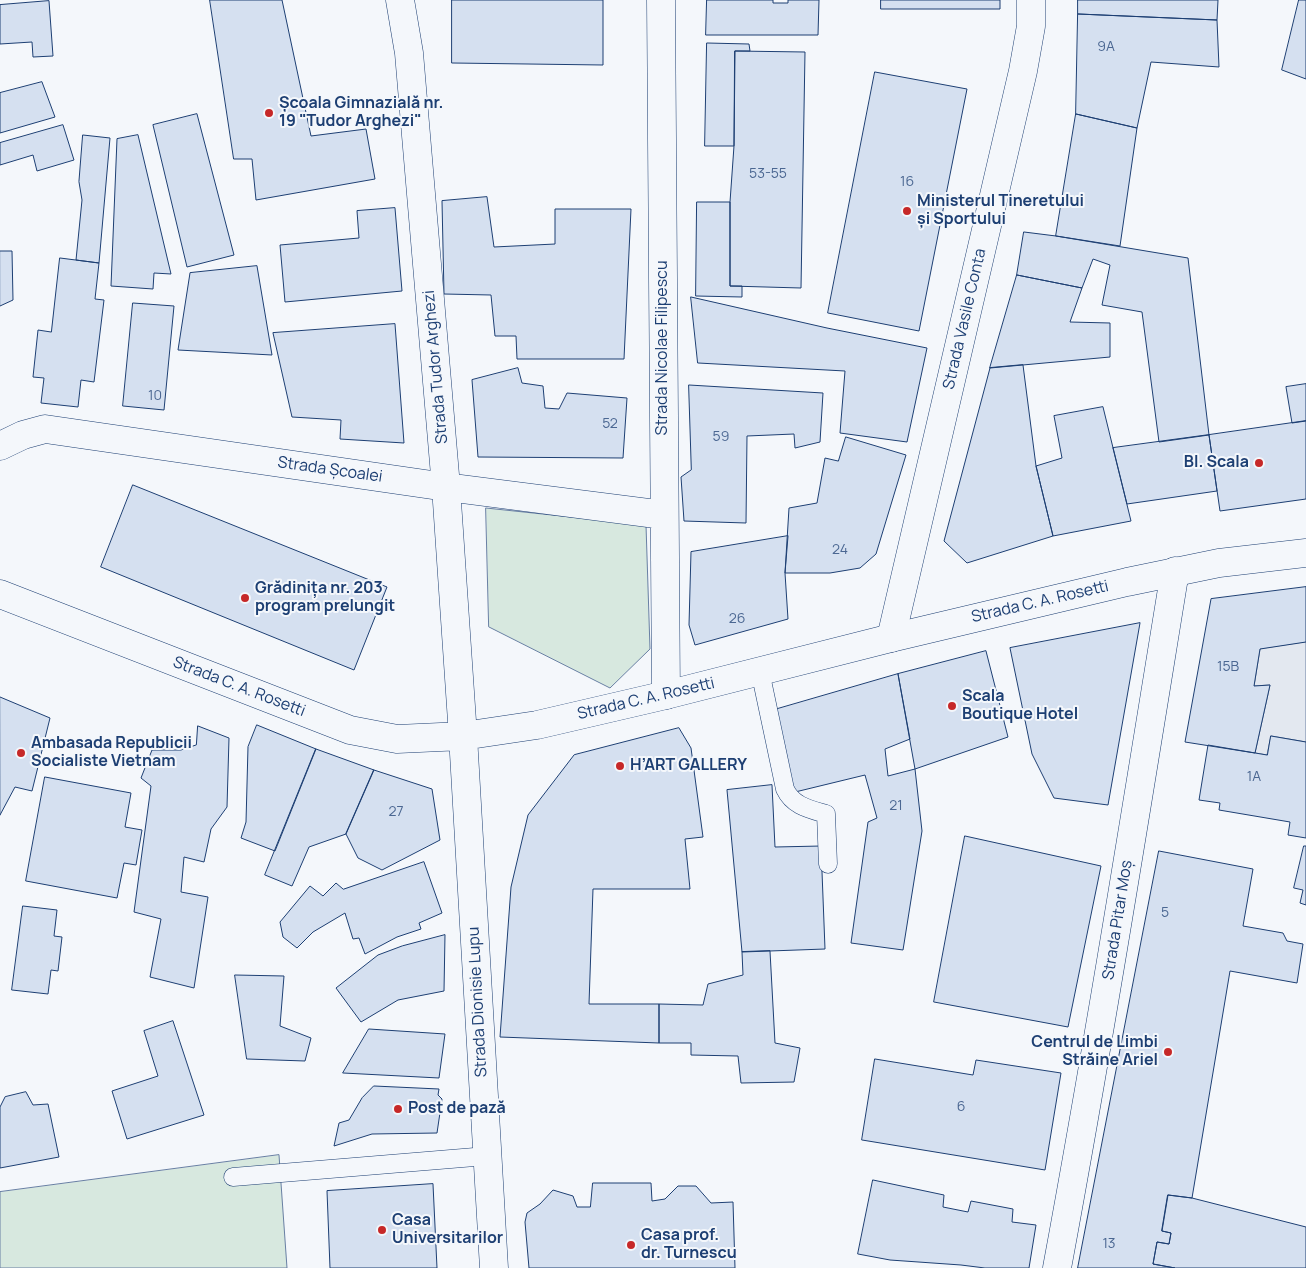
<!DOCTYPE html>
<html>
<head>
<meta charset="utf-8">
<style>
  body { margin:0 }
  canvas { display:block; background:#f4f7fb }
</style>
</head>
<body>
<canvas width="1306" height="1268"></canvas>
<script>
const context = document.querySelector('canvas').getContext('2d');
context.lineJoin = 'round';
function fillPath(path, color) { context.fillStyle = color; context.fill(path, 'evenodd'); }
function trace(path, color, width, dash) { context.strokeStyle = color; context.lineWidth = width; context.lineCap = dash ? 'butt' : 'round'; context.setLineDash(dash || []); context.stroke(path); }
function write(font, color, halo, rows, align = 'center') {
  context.font = font + ' Manrope,sans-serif'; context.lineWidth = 4; context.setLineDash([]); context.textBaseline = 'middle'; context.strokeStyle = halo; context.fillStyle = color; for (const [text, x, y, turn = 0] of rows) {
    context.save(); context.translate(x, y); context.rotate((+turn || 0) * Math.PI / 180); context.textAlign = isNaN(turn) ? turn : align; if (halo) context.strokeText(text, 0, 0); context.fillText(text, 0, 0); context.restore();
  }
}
const green = new Path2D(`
  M 486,508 L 646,525 L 650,649 L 610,688 L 489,627 Z
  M 279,1155 L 287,1268 L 0,1268 L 0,1192 Z`);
const parking = new Path2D(`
  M 1306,642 L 1306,742 L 1271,736 L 1267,755 L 1255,753 L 1270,685 L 1254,686 L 1260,649 Z`);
const building = new Path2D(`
  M 210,0 L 282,0 L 311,136 L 366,129 L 375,179 L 256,200 L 252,159 L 234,159 Z
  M 452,0 L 603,0 L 603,65 L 452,63 Z
  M 707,0 L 773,0 L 773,3 L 788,3 L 788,0 L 819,0 L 818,35 L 706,35 Z
  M 881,0 L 1000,0 L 1000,9 L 881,9 Z
  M 1078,0 L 1218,0 L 1217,20 L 1078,14 Z
  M 1299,0 L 1306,0 L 1306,79 L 1282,70 Z
  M 49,1 L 53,56 L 33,57 L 32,42 L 0,44 L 0,5 Z
  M 1078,14 L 1217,20 L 1219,67 L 1151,62 L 1137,128 L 1076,114 Z
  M 707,43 L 749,44 L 750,51 L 735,51 L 734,146 L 705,146 Z
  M 735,51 L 805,52 L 801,288 L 730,286 L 730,202 L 734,146 Z
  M 875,72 L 967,89 L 919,331 L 828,313 Z
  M 42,82 L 55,117 L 0,133 L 0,93 Z
  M 197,114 L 234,255 L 187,267 L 153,125 Z
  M 1076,114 L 1137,128 L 1120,246 L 1056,236 Z
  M 63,125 L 74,160 L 37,171 L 33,155 L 0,165 L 0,143 Z
  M 83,135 L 110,138 L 99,263 L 76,260 L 82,200 L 79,182 Z
  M 138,135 L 171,274 L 154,273 L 153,289 L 111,286 L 117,139 Z
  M 487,197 L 494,247 L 555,244 L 555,209 L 631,209 L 624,359 L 517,359 L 516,336 L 495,336 L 491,295 L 444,294 L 442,201 Z
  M 697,202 L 730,202 L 730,286 L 742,286 L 742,297 L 696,296 Z
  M 395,208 L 402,291 L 285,302 L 280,245 L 359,238 L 357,211 Z
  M 1024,232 L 1056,236 L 1188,258 L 1209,435 L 1159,442 L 1142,312 L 1102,305 L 1110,265 L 1093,259 L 1082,288 L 1017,275 Z
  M 0,251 L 12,251 L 13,300 L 0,306 Z
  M 60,258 L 99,263 L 95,299 L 104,300 L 94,382 L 81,380 L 78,407 L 41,403 L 44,378 L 33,377 L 38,330 L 51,332 Z
  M 257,266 L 272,355 L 178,350 L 190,273 Z
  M 1017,275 L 1082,288 L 1070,322 L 1110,323 L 1110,357 L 990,368 Z
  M 691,297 L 827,328 L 927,348 L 907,442 L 840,433 L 845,371 L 698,363 Z
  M 133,303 L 174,306 L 164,410 L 123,406 Z
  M 395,324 L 404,443 L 340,439 L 341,420 L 292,417 L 273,333 Z
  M 1023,365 L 1036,466 L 1053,536 L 967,563 L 944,541 L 990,368 Z
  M 518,368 L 522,383 L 543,386 L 545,408 L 559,409 L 567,393 L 627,398 L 623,458 L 478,457 L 472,380 Z
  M 1306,384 L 1306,421 L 1292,423 L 1286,387 Z
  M 689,385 L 823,393 L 820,442 L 795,448 L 794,434 L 747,436 L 746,523 L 684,521 L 681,477 L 691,470 Z
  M 1103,407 L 1131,521 L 1053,536 L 1036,466 L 1062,458 L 1054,416 Z
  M 1306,421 L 1306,499 L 1220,511 L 1209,435 Z
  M 1209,435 L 1217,491 L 1127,504 L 1113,448 Z
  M 846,437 L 906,455 L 876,554 L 860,568 L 830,573 L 785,573 L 789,508 L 817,503 L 825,458 L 838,461 Z
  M 133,485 L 387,587 L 354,670 L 101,567 Z
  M 788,536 L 785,573 L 788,619 L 695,645 L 689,625 L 691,552 Z
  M 1306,587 L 1306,642 L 1260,649 L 1254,686 L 1270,685 L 1255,753 L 1185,742 L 1211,599 Z
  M 1140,623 L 1108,805 L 1054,798 L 1032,754 L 1010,648 Z
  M 986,651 L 1008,737 L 915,769 L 898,674 Z
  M 898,674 L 910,739 L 885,749 L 888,776 L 915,769 L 922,831 L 903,950 L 851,943 L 868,822 L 877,818 L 865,775 L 791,793 L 774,710 Z
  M 0,697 L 50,718 L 32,791 L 15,787 L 0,815 Z
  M 257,725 L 316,749 L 275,851 L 241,838 L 246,822 L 248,747 Z
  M 198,726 L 229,738 L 227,807 L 211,829 L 204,862 L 184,857 L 181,892 L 208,897 L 194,988 L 150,977 L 161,919 L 134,912 L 151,786 L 141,778 L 152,750 L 181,750 L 196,745 Z
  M 679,728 L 691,748 L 703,837 L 685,839 L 690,889 L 593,889 L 589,1004 L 659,1004 L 659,1043 L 500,1037 L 511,887 L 528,815 L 574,755 Z
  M 1271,736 L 1306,742 L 1306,838 L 1288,835 L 1290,822 L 1219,810 L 1220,803 L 1199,800 L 1208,745 L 1267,755 Z
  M 316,749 L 374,770 L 346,834 L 309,847 L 292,886 L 265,875 Z
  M 374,770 L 432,789 L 440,840 L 382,870 L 358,858 L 346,834 Z
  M 45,777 L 131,793 L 125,827 L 142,830 L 136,865 L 124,863 L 117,898 L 26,881 Z
  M 772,785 L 775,847 L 821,846 L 825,949 L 742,952 L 727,790 Z
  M 965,836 L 1101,866 L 1068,1027 L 934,1002 Z
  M 1304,846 L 1306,846 L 1306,905 L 1300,903 L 1303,890 L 1294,888 Z
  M 1159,851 L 1253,869 L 1243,926 L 1283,933 L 1287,941 L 1303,944 L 1297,983 L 1230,971 L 1192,1198 L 1168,1195 L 1162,1231 L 1171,1233 L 1169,1244 L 1157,1242 L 1153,1264 L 1175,1268 L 1078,1268 Z
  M 424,862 L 442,913 L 419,923 L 421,929 L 397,937 L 365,954 L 359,938 L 353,939 L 345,913 L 313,932 L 297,948 L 283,937 L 280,922 L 310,886 L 323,896 L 336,883 L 343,889 Z
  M 23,906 L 57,910 L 54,936 L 62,937 L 58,971 L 51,970 L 48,994 L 12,990 Z
  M 445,935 L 444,991 L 398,1000 L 361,1022 L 336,988 L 378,955 L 402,946 Z
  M 770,951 L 775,1043 L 800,1048 L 794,1082 L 741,1083 L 738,1056 L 691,1055 L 691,1043 L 659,1043 L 659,1004 L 703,1005 L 708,984 L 743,975 L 742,952 Z
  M 235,975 L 284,976 L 280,1026 L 311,1038 L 305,1061 L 247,1059 Z
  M 173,1021 L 204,1115 L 127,1139 L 112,1091 L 158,1076 L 144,1031 Z
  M 369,1029 L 445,1034 L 439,1078 L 343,1073 Z
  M 875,1059 L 973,1075 L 976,1060 L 1061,1073 L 1045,1170 L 862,1140 Z
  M 374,1086 L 439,1089 L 438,1095 L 442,1099 L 437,1133 L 372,1134 L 334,1146 L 339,1123 L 349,1120 L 362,1098 Z
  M 26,1092 L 33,1105 L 48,1104 L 59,1157 L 0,1168 L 0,1107 L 5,1097 Z
  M 873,1180 L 944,1195 L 943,1207 L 968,1212 L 971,1201 L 1013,1209 L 1012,1222 L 1036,1225 L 1029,1268 L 985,1268 L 961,1265 L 890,1260 L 858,1254 Z
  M 593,1183 L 651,1183 L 652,1201 L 665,1199 L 678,1186 L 696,1186 L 711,1203 L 733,1202 L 735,1268 L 529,1268 L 525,1222 L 527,1213 L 540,1204 L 553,1190 L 573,1196 L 577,1207 L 590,1207 Z
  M 433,1184 L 437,1268 L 330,1268 L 327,1191 Z
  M 1168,1195 L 1192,1198 L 1306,1227 L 1306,1268 L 1175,1268 L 1153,1264 L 1157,1242 L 1169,1244 L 1171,1233 L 1162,1231 Z`);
const service = new Path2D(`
  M 760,671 L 785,789 C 793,806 809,809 826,814 L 828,864
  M 233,1177 L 487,1156`);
const minor = new Path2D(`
  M 661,0 L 666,695
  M 0,446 L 23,435 L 45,429 L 446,487 L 664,515
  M 891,638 L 1023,71 L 1031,26 L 1031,0
  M 1057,1268 C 1100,1036 1137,804 1175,571`);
const tertiary = new Path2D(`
  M 400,0 L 409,53 L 446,487 L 463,736 L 494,1268
  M 0,594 L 350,730 L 397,739 L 463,736 L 537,725 L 666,695 L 891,638 L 1127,582 L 1219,563 L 1306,553`);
const markers = [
  [269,113,5,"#c62828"],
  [907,211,5,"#c62828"],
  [1259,463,5,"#c62828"],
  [245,598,5,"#c62828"],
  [952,706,5,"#c62828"],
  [21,753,5,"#c62828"],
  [620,766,5,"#c62828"],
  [1168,1052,5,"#c62828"],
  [398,1109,5,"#c62828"],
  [382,1230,5,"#c62828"],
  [631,1245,5,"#c62828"]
];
const numberNames = [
  ["9A",1106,47],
  ["53-55",768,174],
  ["16",907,182],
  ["10",155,396],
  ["52",610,424],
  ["59",721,437],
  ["24",840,550],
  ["26",737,619],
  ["15B",1228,667],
  ["1A",1254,777],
  ["21",896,806],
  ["27",396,812],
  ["5",1165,913],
  ["6",961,1107],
  ["13",1109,1244]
];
const poiNames = [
  ["Școala Gimnazială nr.",279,104],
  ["19 \"Tudor Arghezi\"",279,122],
  ["Ministerul Tineretului",917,202],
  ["și Sportului",917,220],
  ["Bl. Scala",1249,463,"right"],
  ["Grădinița nr. 203",255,589],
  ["program prelungit",255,607],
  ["Scala",962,697],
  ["Boutique Hotel",962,715],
  ["Ambasada Republicii",31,744],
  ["Socialiste Vietnam",31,762],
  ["H’ART GALLERY",630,766],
  ["Centrul de Limbi",1158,1043,"right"],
  ["Străine Ariel",1158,1061,"right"],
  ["Post de pază",408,1109],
  ["Casa",392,1221],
  ["Universitarilor",392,1239],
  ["Casa prof.",641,1236],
  ["dr. Turnescu",641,1254]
];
const streetNames = [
  ["Strada Vasile Conta",965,319,-77],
  ["Strada Nicolae Filipescu",663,348,-90],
  ["Strada Tudor Arghezi",436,367,-95],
  ["Strada Școalei",330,470,8],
  ["Strada C. A. Rosetti",1040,602,-13],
  ["Strada C. A. Rosetti",239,687,21],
  ["Strada C. A. Rosetti",646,699,-13],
  ["Strada Pitar Moș",1118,920,-81],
  ["Strada Dionisie Lupu",478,1002,-93]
];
fillPath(green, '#d7e8df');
trace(green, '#687fa3', 1);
fillPath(parking, '#e3e8f0');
trace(parking, '#687fa3', 1);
fillPath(building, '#d5e0f0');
trace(building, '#1d3f73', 1);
trace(service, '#1d3f73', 19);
trace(minor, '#1d3f73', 29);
trace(tertiary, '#1d3f73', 29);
trace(service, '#f4f7fb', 18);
trace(minor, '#f4f7fb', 28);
trace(tertiary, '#f4f7fb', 28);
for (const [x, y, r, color] of markers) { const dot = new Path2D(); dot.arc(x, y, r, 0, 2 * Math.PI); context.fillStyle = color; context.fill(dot); trace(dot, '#f4f7fb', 2); }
write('14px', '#4b6792', null, numberNames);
write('bold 16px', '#1d3f73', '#f4f7fb', poiNames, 'left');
write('16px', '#1d3f73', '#f4f7fb', streetNames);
</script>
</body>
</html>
